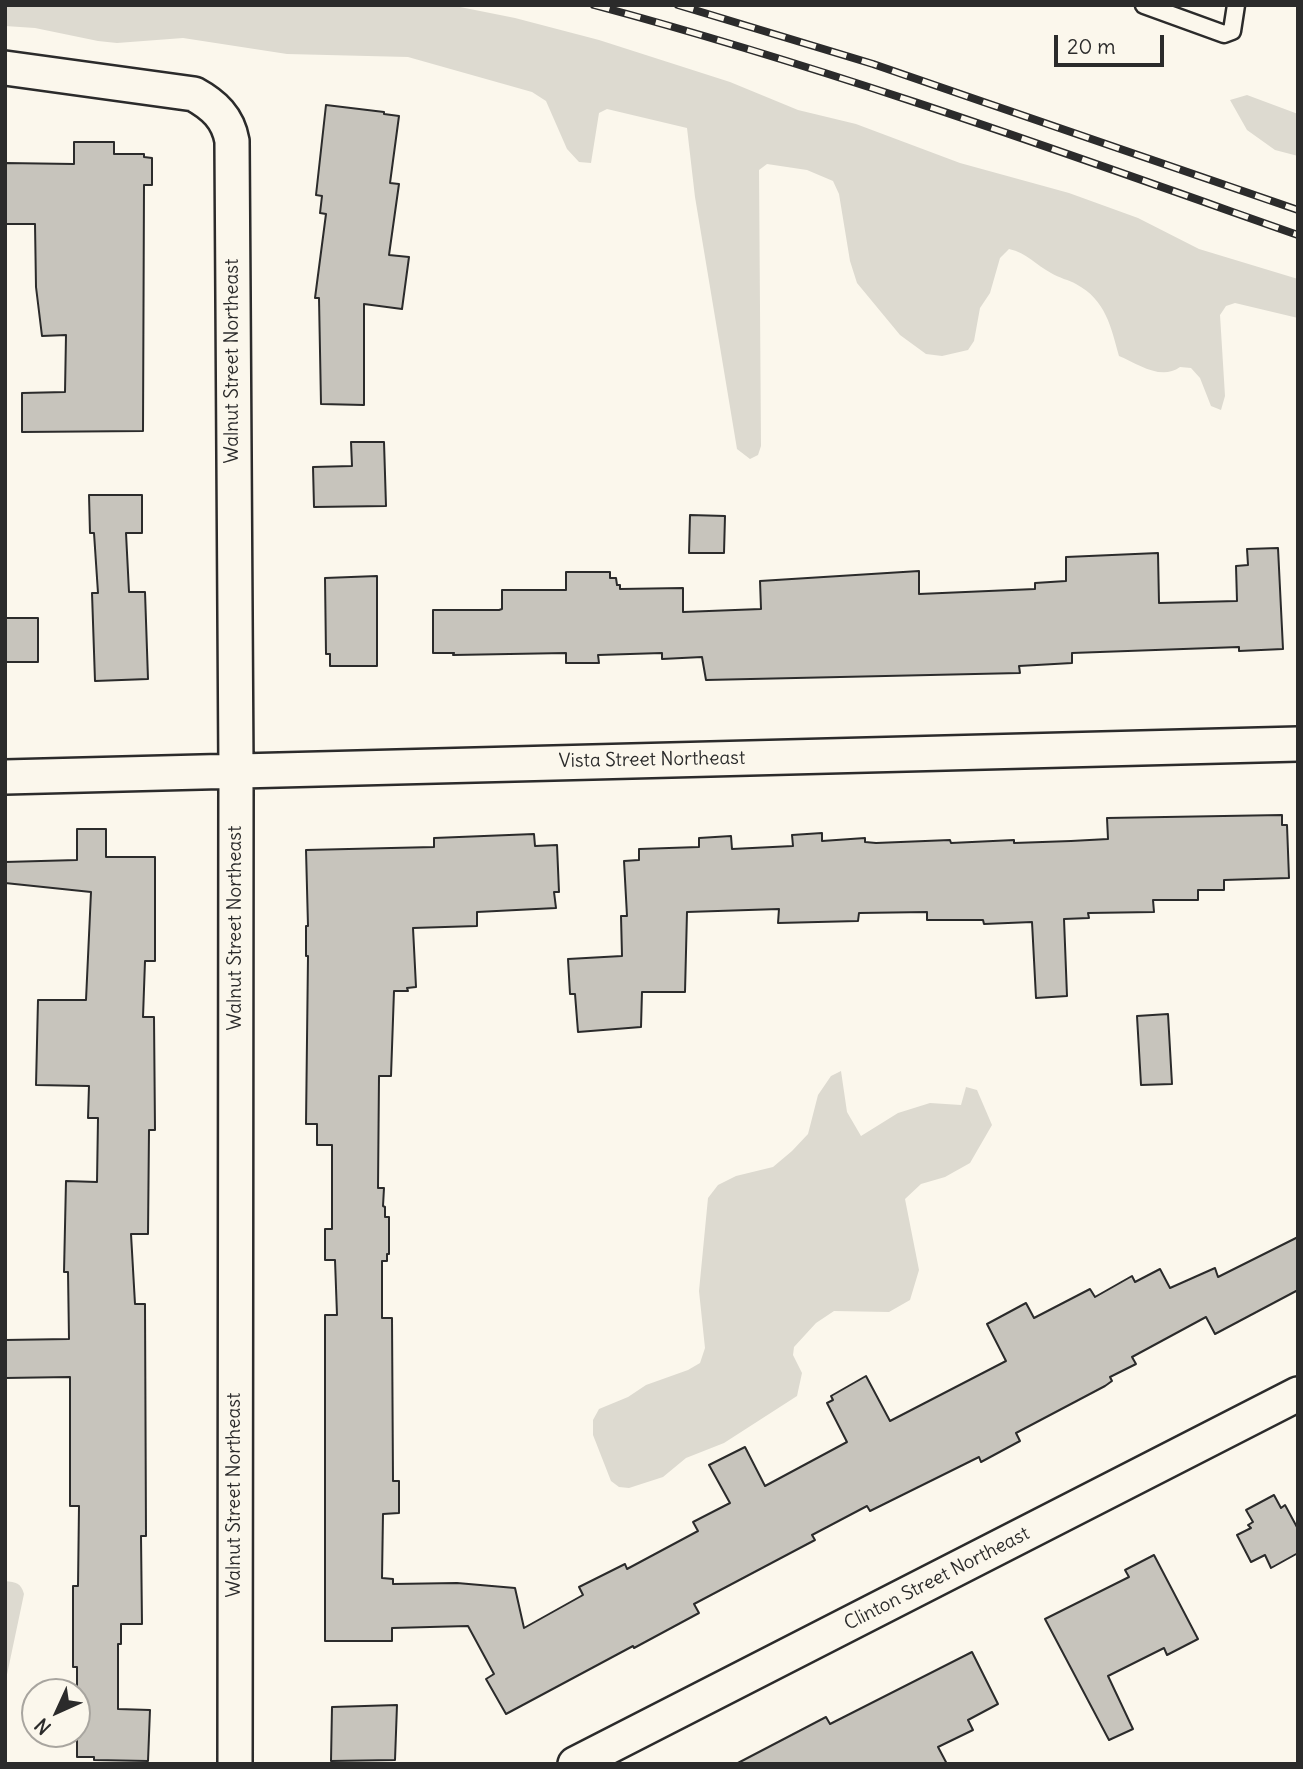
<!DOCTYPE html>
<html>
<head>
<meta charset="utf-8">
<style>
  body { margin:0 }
  #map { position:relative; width:1303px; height:1769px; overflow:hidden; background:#fbf7ec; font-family:Delius,sans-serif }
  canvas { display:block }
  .frame { position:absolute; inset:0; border:7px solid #2b2b2b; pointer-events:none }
  .north { position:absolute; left:21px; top:1678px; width:70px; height:70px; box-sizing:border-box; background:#fbf7ec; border:2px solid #a8a59f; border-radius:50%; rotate:225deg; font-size:19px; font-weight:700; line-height:28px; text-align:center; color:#2b2b2b }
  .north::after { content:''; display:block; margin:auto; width:24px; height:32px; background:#2b2b2b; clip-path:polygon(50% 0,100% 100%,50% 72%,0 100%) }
  .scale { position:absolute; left:1054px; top:35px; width:110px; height:32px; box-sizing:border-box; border:4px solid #2b2b2b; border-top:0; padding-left:9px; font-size:21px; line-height:24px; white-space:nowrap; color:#2b2b2b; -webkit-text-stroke:5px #fbf7ec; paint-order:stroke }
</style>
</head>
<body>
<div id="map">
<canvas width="1303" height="1769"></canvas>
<div class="frame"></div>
<div class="north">N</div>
<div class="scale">20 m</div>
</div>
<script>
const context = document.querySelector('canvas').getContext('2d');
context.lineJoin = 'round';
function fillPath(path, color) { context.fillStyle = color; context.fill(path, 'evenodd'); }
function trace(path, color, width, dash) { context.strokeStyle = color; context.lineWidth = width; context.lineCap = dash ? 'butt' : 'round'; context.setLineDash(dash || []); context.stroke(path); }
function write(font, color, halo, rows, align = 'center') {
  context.font = font + ' Delius,sans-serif'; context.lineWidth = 7; context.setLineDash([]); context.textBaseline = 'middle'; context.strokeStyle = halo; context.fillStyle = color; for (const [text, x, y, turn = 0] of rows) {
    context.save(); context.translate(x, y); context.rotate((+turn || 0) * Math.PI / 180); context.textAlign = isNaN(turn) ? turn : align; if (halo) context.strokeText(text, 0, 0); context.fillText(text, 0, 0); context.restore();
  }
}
const green = new Path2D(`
  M 5,5 L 450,5 L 515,18 L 599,40 L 730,82 L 798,110 L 856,124 L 960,163 L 1069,193 L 1138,218 L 1199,249 L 1298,279 L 1298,318 L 1235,303 L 1226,306 L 1220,315 L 1225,396 L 1221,410 L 1211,406 L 1200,378 L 1191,368 L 1180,367 C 1161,381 1138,364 1119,356 C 1111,327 1106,300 1076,284 C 1069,280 1059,278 1051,273 C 1036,265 1027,253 1009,249 L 1000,258 L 990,293 L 980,308 L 974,341 L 968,350 L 942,356 L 926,354 L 900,335 L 857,283 L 850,261 L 839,194 L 833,181 L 807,170 L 767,164 L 759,170 L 761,446 L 758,455 L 750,459 L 737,449 L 695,197 L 687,128 L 607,109 L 599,113 L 591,163 L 579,162 L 567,149 L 546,101 L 532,92 L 408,57 L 287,54 L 183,38 L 117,43 L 98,41 L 35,28 L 5,26 Z
  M 1247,95 L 1298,114 L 1298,156 L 1275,150 L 1247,130 L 1230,100 Z
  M 841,1071 L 847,1112 L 861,1136 L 898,1113 L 930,1103 L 961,1105 L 966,1087 L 977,1090 L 992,1125 L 970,1163 L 945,1177 L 921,1184 L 905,1199 L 919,1270 L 910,1300 L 889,1312 L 834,1311 L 816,1323 L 794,1347 L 793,1355 L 802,1373 L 797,1396 L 724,1443 L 686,1458 L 663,1477 L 629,1488 L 619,1487 L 611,1481 L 593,1435 L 593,1420 L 599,1409 L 628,1397 L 646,1385 L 688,1370 L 700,1363 L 705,1348 L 699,1291 L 708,1198 L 718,1185 L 736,1176 L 773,1167 L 792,1151 L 808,1134 L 818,1095 L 831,1076 Z
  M 5,1581 C 16,1582 21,1583 24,1594 L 5,1684 Z`);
const building = new Path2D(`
  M 326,105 L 384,112 L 384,114 L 399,116 L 390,183 L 399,184 L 389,255 L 409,257 L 402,309 L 364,304 L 364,405 L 321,404 L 319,298 L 315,298 L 326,214 L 320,213 L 322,196 L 316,195 Z
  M 74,142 L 114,142 L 114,154 L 144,154 L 144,157 L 152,158 L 152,185 L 144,185 L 143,431 L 22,432 L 22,393 L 65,392 L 66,335 L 42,336 L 36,287 L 35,224 L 5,224 L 5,163 L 74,164 Z
  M 351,442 L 384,442 L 386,506 L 314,507 L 313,467 L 352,466 Z
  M 89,495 L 142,495 L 142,533 L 126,533 L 129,592 L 145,592 L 148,679 L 95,681 L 92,593 L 98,593 L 94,533 L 90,533 Z
  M 690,515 L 725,516 L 724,553 L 689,553 Z
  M 1278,548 L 1283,649 L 1239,651 L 1239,647 L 1072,653 L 1072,663 L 1019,666 L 1020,673 L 706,680 L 702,657 L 662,659 L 662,653 L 598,655 L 599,663 L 566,663 L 566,653 L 453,655 L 454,653 L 433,653 L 433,610 L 499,610 L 502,609 L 502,590 L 566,590 L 566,572 L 610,572 L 610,578 L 616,578 L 617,585 L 620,585 L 620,589 L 683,588 L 683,612 L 761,609 L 760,581 L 919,571 L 919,594 L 1035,589 L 1035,583 L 1066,581 L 1066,557 L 1158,553 L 1159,603 L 1237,601 L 1236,566 L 1248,565 L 1247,549 Z
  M 377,576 L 377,666 L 330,666 L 330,654 L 326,654 L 325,578 Z
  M 5,618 L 38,618 L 38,662 L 5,662 Z
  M 1282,815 L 1282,825 L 1287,825 L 1289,878 L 1224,880 L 1224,890 L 1198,890 L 1198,900 L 1153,900 L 1154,912 L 1088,913 L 1089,918 L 1064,919 L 1067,996 L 1036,998 L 1032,922 L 984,924 L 983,920 L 927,920 L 927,912 L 859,913 L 858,921 L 778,923 L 779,909 L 687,912 L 685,992 L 642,992 L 641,1027 L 578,1032 L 575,994 L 570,994 L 568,959 L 622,956 L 621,916 L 627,916 L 624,861 L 639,860 L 639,849 L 699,847 L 699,838 L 731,836 L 732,849 L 793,846 L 792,835 L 822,833 L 822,841 L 865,838 L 865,842 L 876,843 L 950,840 L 951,843 L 1014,840 L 1014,843 L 1071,841 L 1108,839 L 1107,818 Z
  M 77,829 L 106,829 L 106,857 L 155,857 L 155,961 L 145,961 L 143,1017 L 154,1017 L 155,1130 L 149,1130 L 148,1234 L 131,1234 L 135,1304 L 145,1304 L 146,1536 L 141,1536 L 142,1624 L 121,1624 L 121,1644 L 118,1644 L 118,1709 L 150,1710 L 148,1761 L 94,1760 L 94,1757 L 77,1757 L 77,1667 L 73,1667 L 73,1586 L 78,1586 L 79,1506 L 70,1506 L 70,1377 L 5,1378 L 5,1340 L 69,1339 L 68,1272 L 64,1272 L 66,1181 L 97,1182 L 98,1118 L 88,1118 L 89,1086 L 36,1085 L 38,1000 L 86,1000 L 91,892 L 5,883 L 5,862 L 77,860 Z
  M 534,834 L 535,846 L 557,845 L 559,892 L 554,892 L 556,908 L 477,912 L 477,926 L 413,928 L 416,987 L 407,988 L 408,991 L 394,991 L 391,1076 L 379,1076 L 378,1188 L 384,1188 L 383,1206 L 385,1207 L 385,1217 L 389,1217 L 389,1254 L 387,1254 L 387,1261 L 382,1261 L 382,1318 L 392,1318 L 393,1481 L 399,1481 L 399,1513 L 383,1514 L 382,1578 L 393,1579 L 393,1584 L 457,1583 L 515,1588 L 524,1628 L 583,1595 L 579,1587 L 625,1564 L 627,1569 L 698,1531 L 693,1522 L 730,1503 L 709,1465 L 745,1447 L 765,1486 L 847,1442 L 827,1403 L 833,1400 L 831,1396 L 866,1376 L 890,1421 L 1006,1361 L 987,1324 L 1026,1303 L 1034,1318 L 1090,1289 L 1095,1297 L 1132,1276 L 1135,1282 L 1160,1269 L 1170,1288 L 1215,1268 L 1218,1277 L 1298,1237 L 1298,1290 L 1215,1334 L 1206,1317 L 1132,1357 L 1136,1364 L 1110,1377 L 1112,1381 L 1105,1386 L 1016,1433 L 1020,1441 L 981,1462 L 979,1457 L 870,1511 L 867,1506 L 812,1535 L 815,1540 L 694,1604 L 699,1613 L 634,1648 L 633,1646 L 506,1714 L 486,1679 L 494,1674 L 468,1626 L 392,1628 L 392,1641 L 325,1641 L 325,1315 L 337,1315 L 335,1260 L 325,1260 L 325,1229 L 332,1229 L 332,1145 L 317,1145 L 317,1124 L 306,1124 L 308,956 L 306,956 L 306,926 L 308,926 L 306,850 L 434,847 L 434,838 Z
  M 1168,1014 L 1172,1084 L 1141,1085 L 1137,1016 Z
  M 1274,1495 L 1281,1508 L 1285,1505 L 1298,1529 L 1298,1553 L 1271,1568 L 1265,1555 L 1251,1562 L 1237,1535 L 1251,1528 L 1248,1525 L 1253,1522 L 1246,1510 Z
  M 1154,1555 L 1198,1639 L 1167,1655 L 1164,1648 L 1108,1676 L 1133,1729 L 1109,1740 L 1045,1619 L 1129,1577 L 1125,1570 Z
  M 972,1652 L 998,1704 L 968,1720 L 973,1730 L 938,1747 L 947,1764 L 736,1764 L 826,1717 L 830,1724 Z
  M 397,1705 L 395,1760 L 331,1761 L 332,1707 Z`);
const service = new Path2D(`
  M 1144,5 L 1224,34 L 1232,31 L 1236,5`);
const minor = new Path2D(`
  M 5,68 L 194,94 C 214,105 228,118 232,141 L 236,771 L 235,1764
  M 5,777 L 1298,744
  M 575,1764 L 1298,1394`);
const rail = new Path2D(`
  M 594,5 C 833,69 1065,153 1298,235
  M 678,5 L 873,64 L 1298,210`);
const streetNames = [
  ["Walnut Street Northeast",233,361,-90],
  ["Vista Street Northeast",652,760,-1],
  ["Walnut Street Northeast",236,928,-90],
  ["Walnut Street Northeast",235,1495,-90],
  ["Clinton Street Northeast",937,1579,-27]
];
fillPath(green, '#dddad0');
fillPath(building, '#c7c4bc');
trace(building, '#2b2b2b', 2);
trace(service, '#2b2b2b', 21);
trace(minor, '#2b2b2b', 38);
trace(service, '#fbf7ec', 16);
trace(minor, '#fbf7ec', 33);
trace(rail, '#2b2b2b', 8);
trace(rail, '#fbf7ec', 5, [16]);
write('19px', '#2b2b2b', '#fbf7ec', streetNames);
</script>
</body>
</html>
